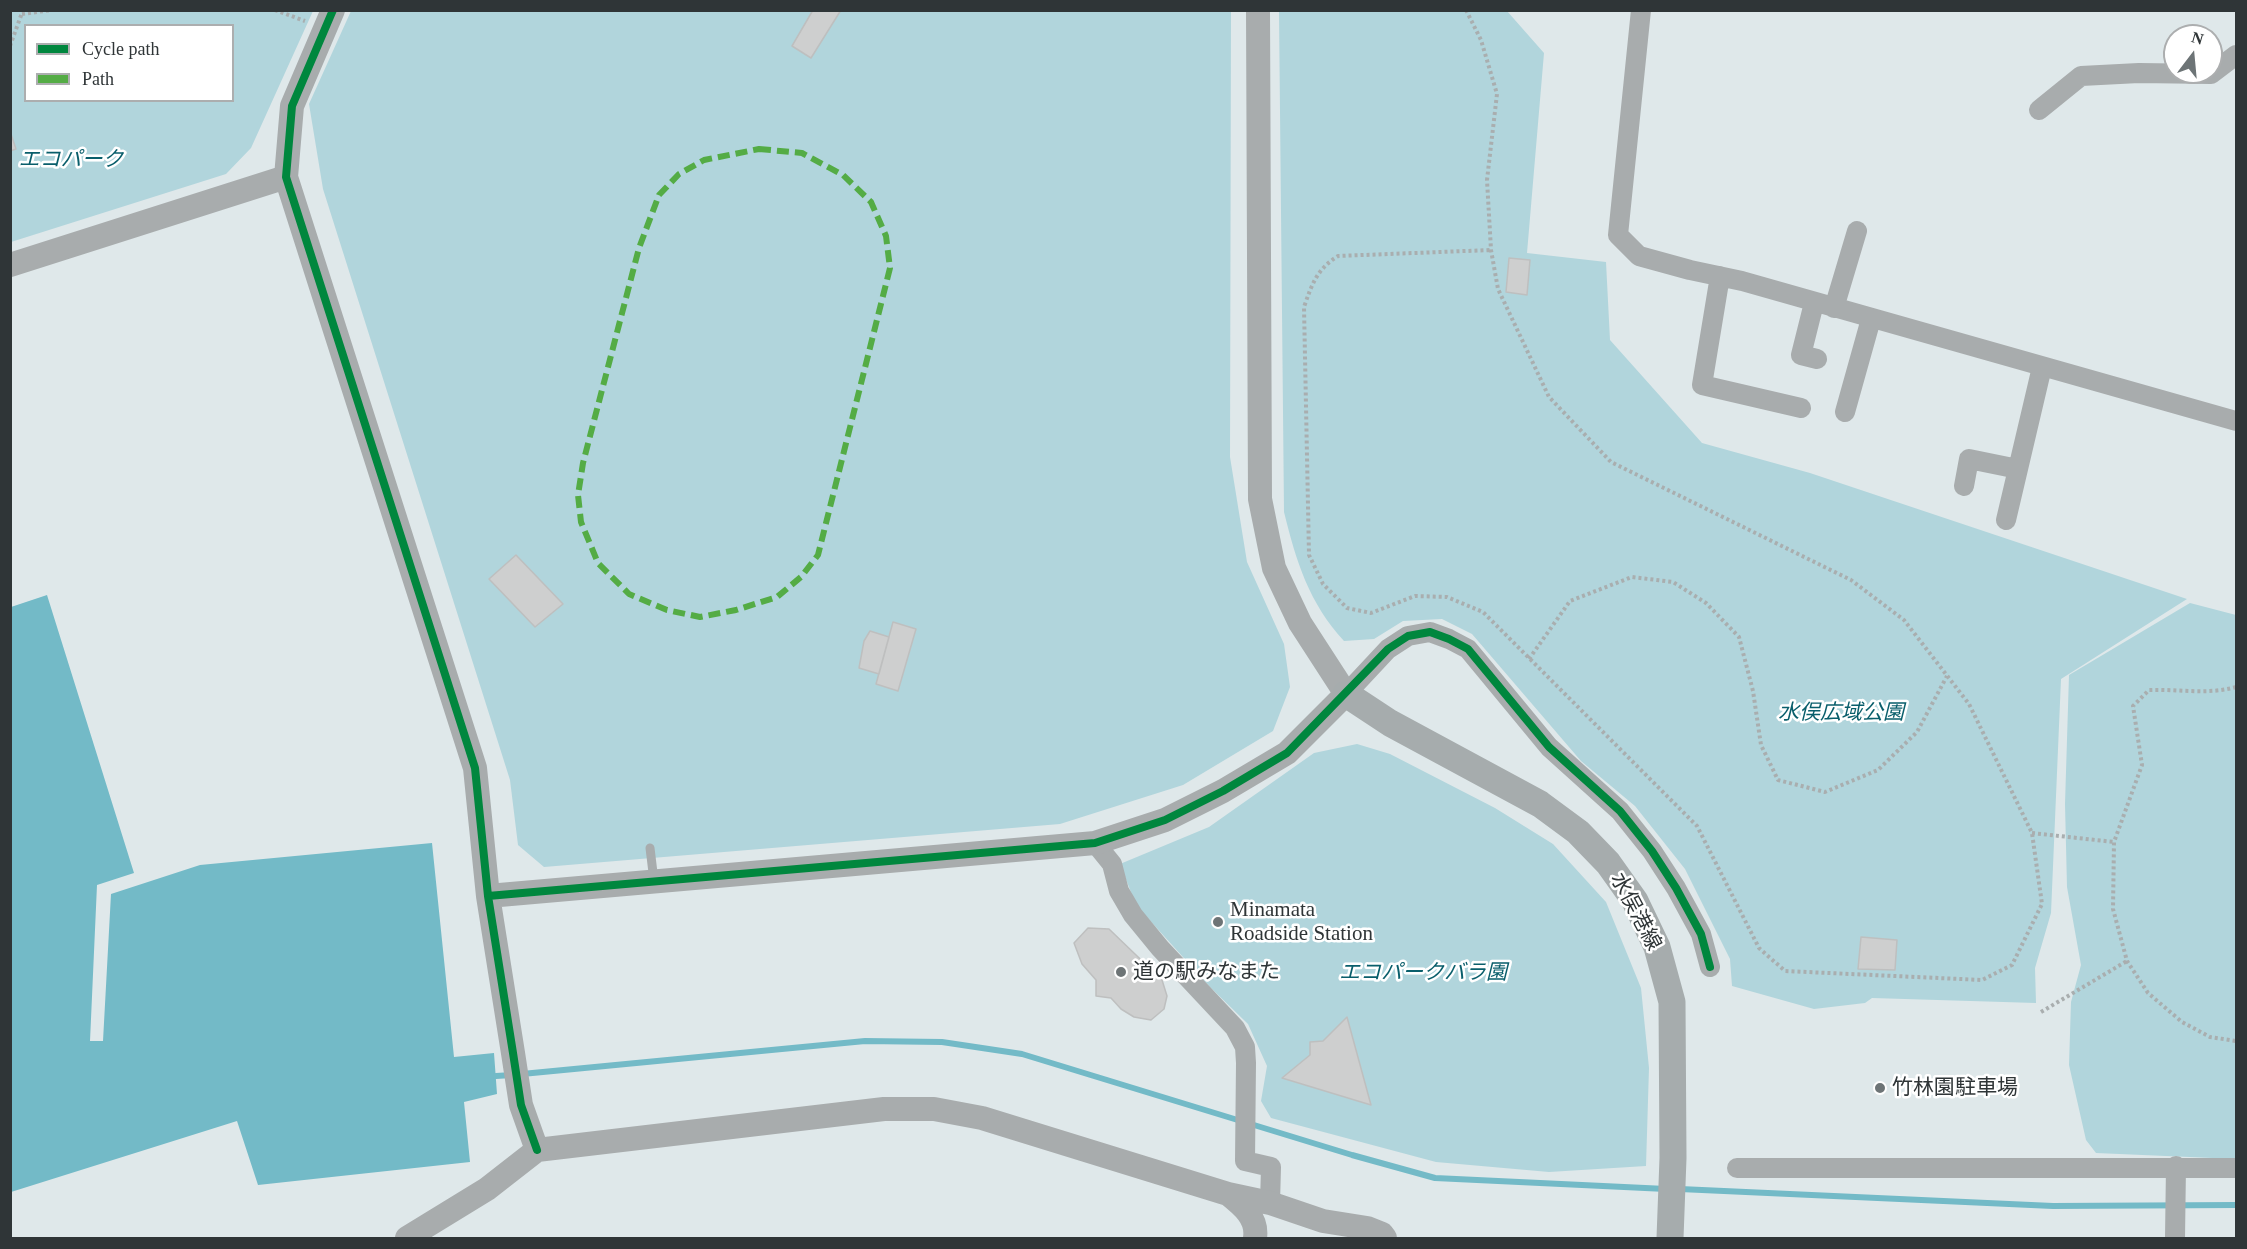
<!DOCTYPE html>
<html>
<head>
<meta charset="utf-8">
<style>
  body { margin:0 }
  #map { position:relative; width:2247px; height:1249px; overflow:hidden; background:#dfe8ea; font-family:"Times New Roman",serif }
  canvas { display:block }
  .frame { position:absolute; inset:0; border:12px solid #2f3537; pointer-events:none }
  .legend { position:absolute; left:24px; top:24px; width:210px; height:78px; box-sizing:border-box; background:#fff; border:2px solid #acaeaf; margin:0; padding:8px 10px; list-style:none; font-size:18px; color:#2f3537 }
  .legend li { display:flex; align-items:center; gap:12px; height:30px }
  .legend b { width:30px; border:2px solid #acaeaf }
  .north { position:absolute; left:2163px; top:24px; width:60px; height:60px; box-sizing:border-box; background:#fff; border:2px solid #acaeaf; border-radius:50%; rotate:16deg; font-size:16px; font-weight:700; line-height:24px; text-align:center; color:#2f3537 }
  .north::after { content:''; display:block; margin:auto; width:21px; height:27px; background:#6d7476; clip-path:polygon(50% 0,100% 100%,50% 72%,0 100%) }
</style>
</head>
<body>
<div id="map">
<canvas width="2247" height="1249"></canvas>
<div class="frame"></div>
<ul class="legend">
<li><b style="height:8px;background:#00873e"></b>Cycle path</li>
<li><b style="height:8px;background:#54ac45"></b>Path</li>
</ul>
<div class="north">N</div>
</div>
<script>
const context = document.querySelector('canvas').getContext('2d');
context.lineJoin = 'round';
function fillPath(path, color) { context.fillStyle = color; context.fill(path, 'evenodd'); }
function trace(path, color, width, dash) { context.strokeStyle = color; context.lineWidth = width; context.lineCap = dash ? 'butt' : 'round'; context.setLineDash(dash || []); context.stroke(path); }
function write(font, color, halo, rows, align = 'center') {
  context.font = font + ' "Times New Roman","Noto Sans JP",serif'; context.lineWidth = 5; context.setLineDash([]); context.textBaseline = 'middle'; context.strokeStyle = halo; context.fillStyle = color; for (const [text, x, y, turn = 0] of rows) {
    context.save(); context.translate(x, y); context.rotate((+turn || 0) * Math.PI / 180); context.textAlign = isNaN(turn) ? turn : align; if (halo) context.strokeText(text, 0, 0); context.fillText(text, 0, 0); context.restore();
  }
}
const green = new Path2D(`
  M 11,11 L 313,11 L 251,148 L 226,174 L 11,242 ZM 26,26 L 232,26 L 232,100 L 26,100 Z
  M 351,11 L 1231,11 L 1230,457 L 1247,562 L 1284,644 L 1290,687 L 1273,731 L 1183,785 L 1060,824 L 544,867 L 518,845 L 510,780 L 323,189 L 309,104 Z
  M 1279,11 L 1507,11 L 1544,53 L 1527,253 L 1606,262 L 1610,340 L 1702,443 L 1810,473 L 2187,599 L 2061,679 L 2051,913 L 2035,968 L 2036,1003 L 1872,998 L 1865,1003 L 1814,1009 L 1732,986 L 1730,959 L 1685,869 L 1635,806 L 1581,761 L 1472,634 L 1442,619 L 1403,621 L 1374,639 L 1344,641 C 1309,603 1296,561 1284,512 Z
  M 2190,603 L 2236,615 L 2236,1159 L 2096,1153 L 2086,1140 L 2069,1065 L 2071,1002 L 2081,965 L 2067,887 L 2065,804 L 2069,675 Z
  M 1357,744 L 1390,754 L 1495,808 L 1553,844 L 1606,902 L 1641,988 L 1649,1068 L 1646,1166 L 1549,1172 L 1436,1162 L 1271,1118 L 1261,1101 L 1267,1066 L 1248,1024 L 1210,987 L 1136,905 L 1120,864 L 1209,827 L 1314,753 Z`);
const water = new Path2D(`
  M 47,595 L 134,873 L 97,885 L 90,1041 L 103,1041 L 111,894 L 200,865 L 432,843 L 454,1057 L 494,1053 L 497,1094 L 464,1102 L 470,1162 L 258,1185 L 237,1121 L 11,1192 L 11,607 Z`);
const stream = new Path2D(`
  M 522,1074 L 865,1041 L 942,1042 L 1022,1054 L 1352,1155 L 1435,1178 L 1666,1189
  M 496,1076 L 512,1075
  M 1680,1189 L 2053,1206 L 2236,1205`);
const building = new Path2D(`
  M 813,10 L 841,10 L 811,58 L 792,46 Z
  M 10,131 L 16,149 L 10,151 Z
  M 1509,258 L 1530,260 L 1527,295 L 1506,292 Z
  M 516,555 L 563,604 L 535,627 L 489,579 Z
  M 893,622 L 916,629 L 898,691 L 876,684 Z
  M 870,631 L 889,637 L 879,674 L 859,668 L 864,641 Z
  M 1088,928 L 1109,929 L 1162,980 L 1167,996 L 1164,1009 L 1151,1020 L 1134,1017 L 1121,1009 L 1111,998 L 1096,996 L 1096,980 L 1082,964 L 1074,943 Z
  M 1861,937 L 1897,940 L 1895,970 L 1858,969 Z
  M 1347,1017 L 1371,1105 L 1282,1078 L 1310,1055 L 1310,1042 L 1323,1041 Z`);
const path = new Path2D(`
  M 275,10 L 305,21
  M 1466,10 L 1481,40 L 1497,94 L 1487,180 L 1491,250 L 1498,289 L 1549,397 L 1611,462 L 1851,580 L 1904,620 L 1969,704 L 2032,833 L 2042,904 L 2012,965 L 1982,980 L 1785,971 L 1759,948 L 1697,826 L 1483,612 L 1447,597 L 1415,596 L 1371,613 L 1347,608 L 1323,584 L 1309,555 L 1304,307 C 1312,284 1317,269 1338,256 L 1491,250
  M 22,14 L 52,10
  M 10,46 L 23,10
  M 1529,659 L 1570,601 L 1632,577 L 1673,582 L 1706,603 L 1739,637 L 1753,691 L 1761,745 L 1778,780 L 1825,792 L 1878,770 L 1917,732 L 1947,676
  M 2236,687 C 2208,695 2178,689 2149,690 L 2133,706 L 2142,765 L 2114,842 L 2113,909 L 2127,961 L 2148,993 L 2182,1022 L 2210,1037 L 2236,1041
  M 2032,833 L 2114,842
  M 2041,1012 L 2127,961`);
const service = new Path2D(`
  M 650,848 L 654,881`);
const minor = new Path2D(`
  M 1641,10 L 1618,235 L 1639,256 L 1690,270 L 1742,281 L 2236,421
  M 2039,110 L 2081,76 L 2139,73 L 2211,74 L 2236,55
  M 1720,276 L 1702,385 L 1801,408
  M 1814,303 L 1801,355 L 1817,359
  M 1834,308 L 1857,231
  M 1845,412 L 1871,319
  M 1964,486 L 1969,459 L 2018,469
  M 2006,520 L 2042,367
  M 1346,694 L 1388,649 L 1408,636 L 1430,632 L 1449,639 L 1468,649 L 1549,747 L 1620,811 L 1652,851 L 1676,888 L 1701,934 L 1710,967
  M 1095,843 L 1112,864 L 1119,891 L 1133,915 L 1160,948 L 1235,1028 L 1245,1047 L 1246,1063 L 1245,1161 L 1271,1167 L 1270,1203
  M 1737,1168 L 2236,1168
  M 2175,1238 L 2176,1166`);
const tertiary = new Path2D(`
  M 333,10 L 292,106 L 286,177 L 475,768 L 488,896 L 513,1053 L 521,1105 L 537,1150
  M 10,265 L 286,177
  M 488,896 L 1095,843 L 1165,820 L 1223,791 L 1287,753 L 1346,694 L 1300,623 L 1274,568 L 1260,499 L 1258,10
  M 1228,1194 C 1243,1206 1258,1218 1255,1238
  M 407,1238 L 487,1189 L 537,1150 L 884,1109 L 934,1109 L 982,1118 L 1228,1194 L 1270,1203 L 1323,1221 L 1367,1228 L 1382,1234 L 1385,1238`);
const secondary = new Path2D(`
  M 1346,694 L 1390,723 L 1540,804 L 1578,832 L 1608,863 L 1635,901 L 1657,947 L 1672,1002 L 1673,1158 L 1670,1238`);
const quiet = new Path2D(`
  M 759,149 L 802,153 L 843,175 L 871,202 L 886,236 L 890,268 L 818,555 L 801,577 L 777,597 L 736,610 L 700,617 L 667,610 L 629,594 L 598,563 L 581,522 L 578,495 L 583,463 L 639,248 L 659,195 L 679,174 L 704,160 Z`);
const cycleway = new Path2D(`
  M 333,10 L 292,106 L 286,177 L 475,768 L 488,896 L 513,1053 L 521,1105 L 537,1150
  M 488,896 L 1095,843 L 1165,820 L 1223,791 L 1287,753 L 1388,649 L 1408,636 L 1430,632 L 1449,639 L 1468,649 L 1549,747 L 1620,811 L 1652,851 L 1676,888 L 1701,934 L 1710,967`);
const markers = [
  [1218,922,6,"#6d7476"],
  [1121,972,6,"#6d7476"],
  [1880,1088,6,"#6d7476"]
];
const parkNames = [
  ["エコパーク",71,160],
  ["水俣広域公園",1841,713],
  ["エコパークバラ園",1423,973]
];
const poiNames = [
  ["Minamata",1230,910],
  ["Roadside Station",1230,934],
  ["道の駅みなまた",1133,972],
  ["竹林園駐車場",1892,1088]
];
const streetNames = [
  ["水俣港線",1635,912,62]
];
fillPath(green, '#b1d5dc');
fillPath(water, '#73bac7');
trace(stream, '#73bac7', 6);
fillPath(building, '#cecfcf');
trace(building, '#bebfbf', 1.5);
trace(path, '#a9aeaf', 4, [3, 3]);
trace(service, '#a8acad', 9);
trace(minor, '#a8acad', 20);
trace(tertiary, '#a8acad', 24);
trace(secondary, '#a6acad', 27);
trace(quiet, '#54ac45', 6, [12, 6]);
trace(cycleway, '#00873e', 8);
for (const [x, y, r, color] of markers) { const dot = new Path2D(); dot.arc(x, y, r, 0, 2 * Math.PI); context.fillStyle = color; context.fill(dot); trace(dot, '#fff', 2); }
write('italic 21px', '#095e6b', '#fff', parkNames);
write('21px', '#2f3537', '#fff', poiNames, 'left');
write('21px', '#2f3537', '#fff', streetNames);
</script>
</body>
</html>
